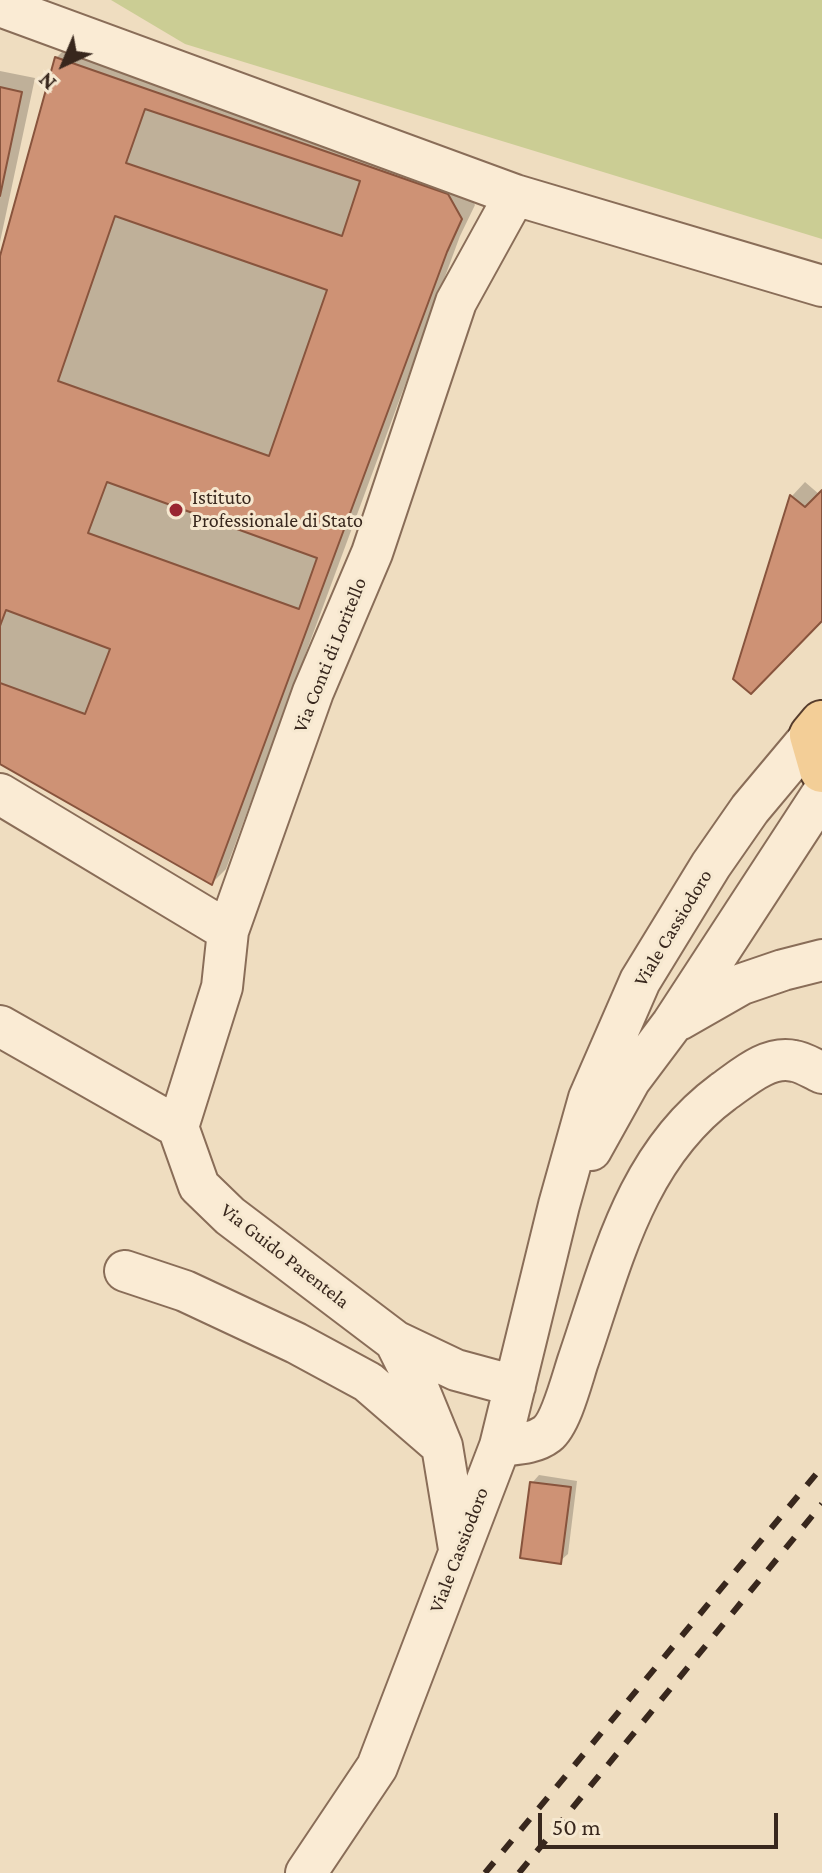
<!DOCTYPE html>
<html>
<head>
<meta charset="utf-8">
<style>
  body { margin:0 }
  #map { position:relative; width:822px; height:1873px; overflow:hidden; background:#efddc0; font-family:"Crimson Pro",serif }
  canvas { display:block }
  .north { position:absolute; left:24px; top:24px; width:80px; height:80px; -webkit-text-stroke:6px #f6e8d0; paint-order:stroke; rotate:224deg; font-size:22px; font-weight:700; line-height:32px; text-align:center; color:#38271d }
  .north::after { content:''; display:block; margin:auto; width:28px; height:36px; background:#38271d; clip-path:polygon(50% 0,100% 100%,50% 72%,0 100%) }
  .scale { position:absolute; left:538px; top:1813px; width:240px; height:36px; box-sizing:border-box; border:4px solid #38271d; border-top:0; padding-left:10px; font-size:24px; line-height:28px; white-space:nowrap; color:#38271d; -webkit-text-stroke:6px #f6e8d0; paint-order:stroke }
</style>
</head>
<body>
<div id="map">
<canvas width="822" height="1873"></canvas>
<div class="north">N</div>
<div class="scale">50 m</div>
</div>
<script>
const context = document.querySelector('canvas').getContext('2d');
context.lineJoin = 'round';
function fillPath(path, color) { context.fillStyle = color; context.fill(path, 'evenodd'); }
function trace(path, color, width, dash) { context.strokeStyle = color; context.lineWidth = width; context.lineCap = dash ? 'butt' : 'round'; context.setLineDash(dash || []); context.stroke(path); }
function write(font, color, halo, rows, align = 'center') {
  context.font = font + ' "Crimson Pro",serif'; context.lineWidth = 6; context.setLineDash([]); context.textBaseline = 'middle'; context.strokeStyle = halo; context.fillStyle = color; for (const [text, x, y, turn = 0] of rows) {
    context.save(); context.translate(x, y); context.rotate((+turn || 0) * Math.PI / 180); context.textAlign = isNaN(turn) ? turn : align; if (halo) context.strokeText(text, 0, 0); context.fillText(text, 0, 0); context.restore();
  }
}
const green = new Path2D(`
  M 111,0 L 822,0 L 822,239 L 185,44 Z`);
const shadow = new Path2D(`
  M 70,44 L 461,180 L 475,205 L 460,236 L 226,869 L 212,883 L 0,762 L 0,260 L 56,58 Z
  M 0,71 L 35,78 L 0,242 Z
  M 805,482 L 820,495 L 822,493 L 822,618 L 736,678 L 792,496 Z
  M 539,1475 L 577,1481 L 568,1554 L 560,1561 L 532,1483 Z`);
const building = new Path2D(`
  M 55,57 L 448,194 L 462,219 L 447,252 L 212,885 L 0,764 L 0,256 Z
  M 0,87 L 22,92 L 0,196 Z
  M 145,109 L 360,181 L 342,236 L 126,163 Z
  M 115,216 L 327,290 L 269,456 L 58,381 Z
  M 107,482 L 317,558 L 299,609 L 88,533 Z
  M 822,490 L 822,621 L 751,694 L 733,679 L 790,495 L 805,507 Z
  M 6,610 L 110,649 L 85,714 L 0,683 L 0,626 Z
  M 530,1482 L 571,1487 L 561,1564 L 520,1558 Z`);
const minor = new Path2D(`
  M 0,6 L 515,195 L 822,286
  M 0,794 L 228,931
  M 679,1020 L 742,984 L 783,970 L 822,960
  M 0,1026 L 178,1127 L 199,1186 L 230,1216 L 395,1341 L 456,1370 L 515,1386
  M 178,1127 L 222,987 L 228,931 L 313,692 L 372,553 L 456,302 L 515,195
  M 591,1150 L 630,1080 L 672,1024 L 822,794
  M 125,1271 L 185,1291 L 296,1343 L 368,1382 L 442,1446
  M 395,1341 L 417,1385 L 442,1446 L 459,1549
  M 500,1446 C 516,1444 534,1444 547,1434 C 561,1423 572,1379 578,1361 C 612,1262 635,1157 723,1092 C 743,1078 768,1055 794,1061 C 803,1062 813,1069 822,1073
  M 306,1873 L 377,1767 L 500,1446 L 559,1205 L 589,1098 L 640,981 L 711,865 L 750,809 L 812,735`);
const major = new Path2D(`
  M 822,723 L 812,735 L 822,770`);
const rail = new Path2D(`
  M 485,1873 L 822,1467
  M 519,1873 L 822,1504`);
const markers = [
  [176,510,8,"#992631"]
];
const poiNames = [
  ["Istituto",192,498],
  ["Professionale di Stato",192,521]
];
const streetNames = [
  ["Via Conti di Loritello",330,655,-68],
  ["Viale Cassiodoro",673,928,-59],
  ["Via Guido Parentela",285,1256,38],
  ["Viale Cassiodoro",459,1550,-69]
];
fillPath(green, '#cbcd94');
fillPath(shadow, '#0003');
fillPath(building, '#ce9275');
trace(building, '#88543d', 2);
trace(minor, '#896d58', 44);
trace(major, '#563c2c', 48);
trace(minor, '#faebd4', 40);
trace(major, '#f3ce97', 44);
trace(rail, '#38271d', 6, [14, 14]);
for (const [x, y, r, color] of markers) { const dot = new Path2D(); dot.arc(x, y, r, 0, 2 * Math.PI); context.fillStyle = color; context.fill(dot); trace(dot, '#f6e8d0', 3); }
write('20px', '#38271d', '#f6e8d0', poiNames, 'left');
write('20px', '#38271d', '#f6e8d0', streetNames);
</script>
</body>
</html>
